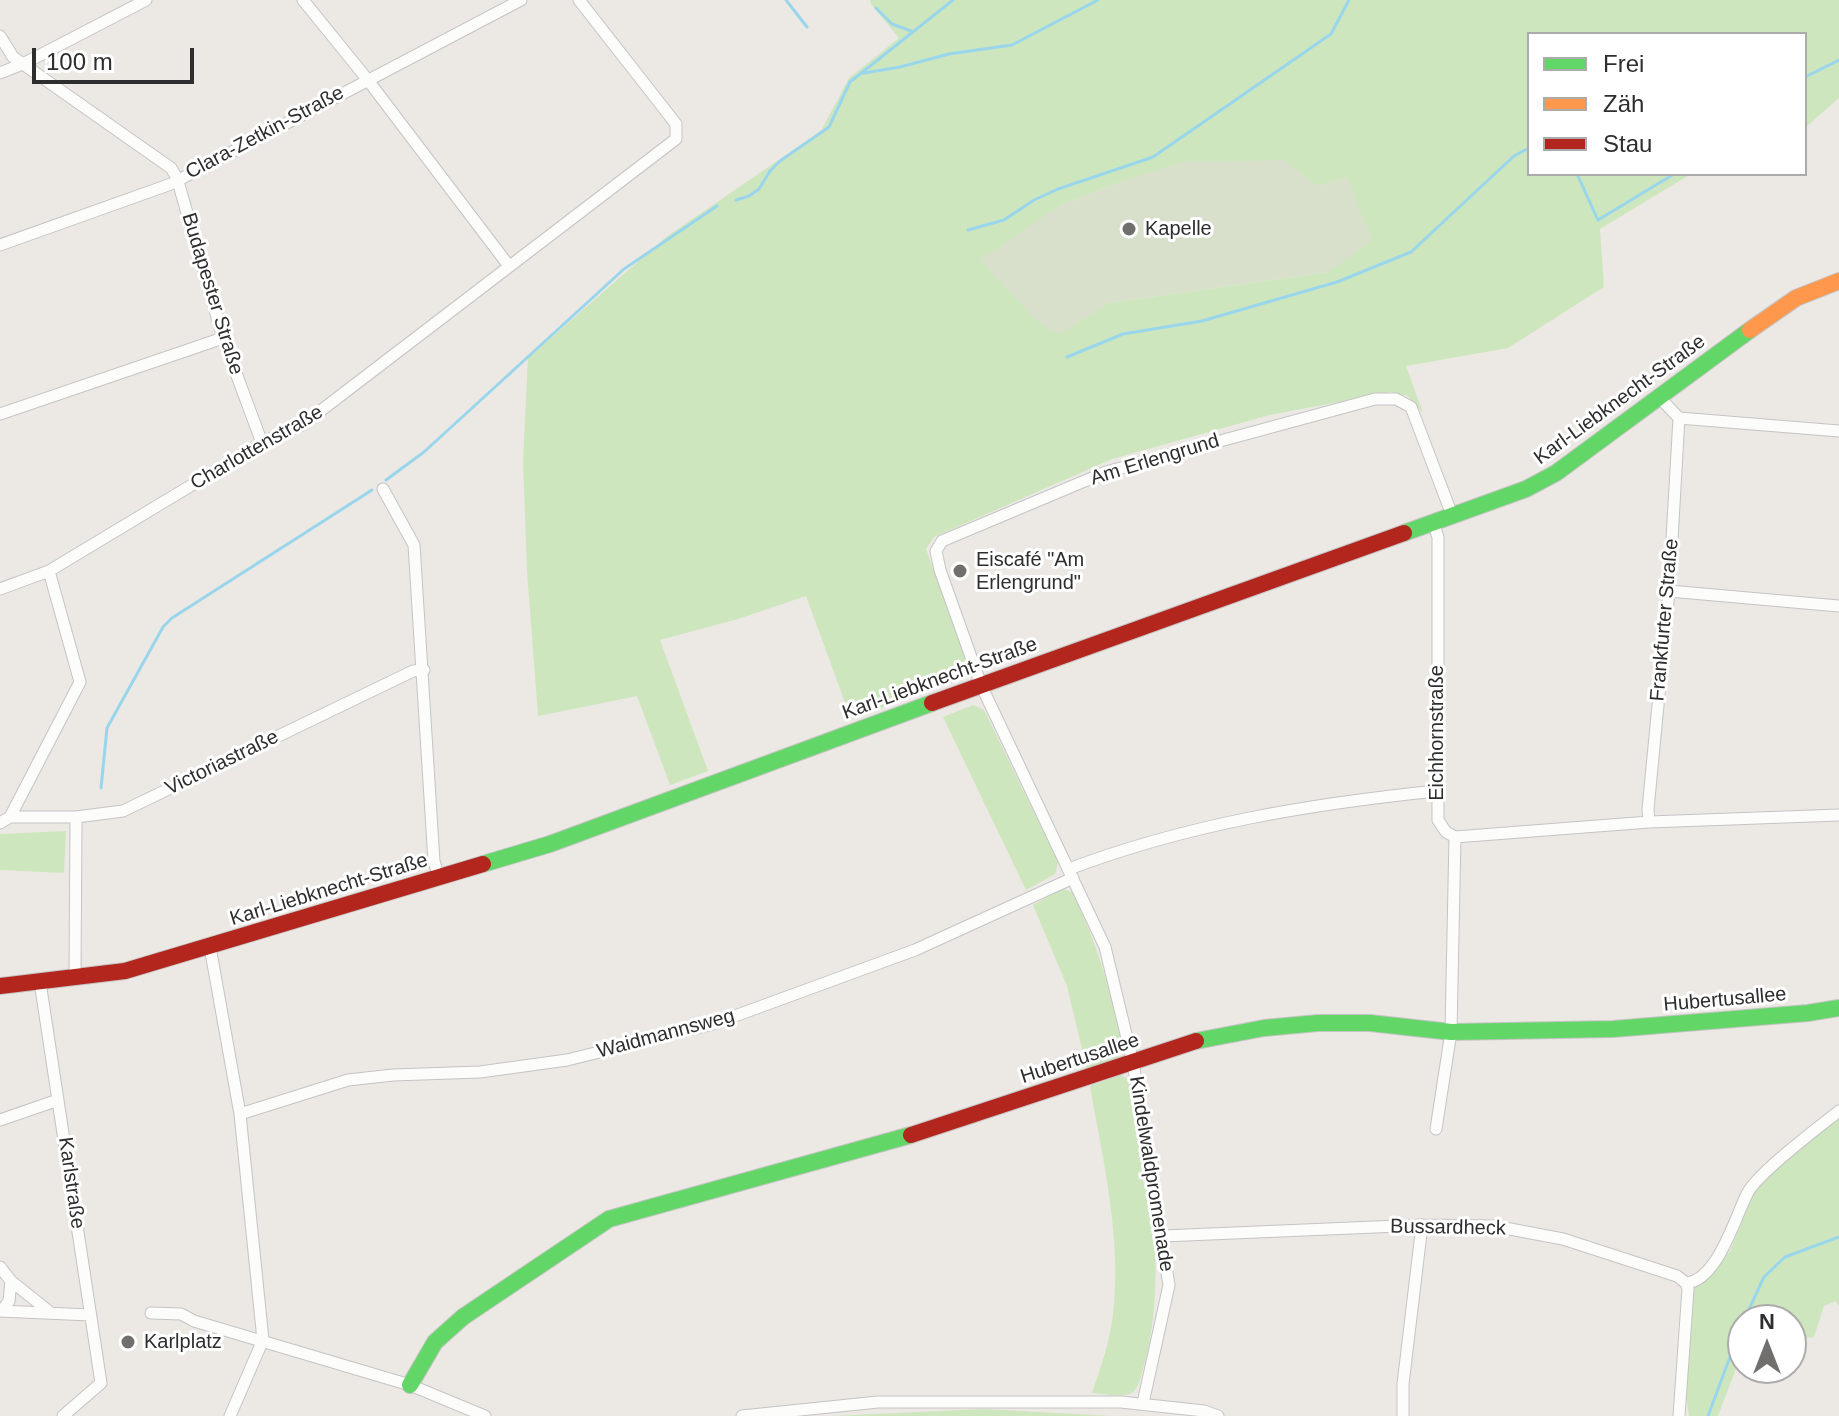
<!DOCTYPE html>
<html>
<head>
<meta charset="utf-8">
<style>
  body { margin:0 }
  #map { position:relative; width:1839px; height:1416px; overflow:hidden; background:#ece8e4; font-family:Arial,sans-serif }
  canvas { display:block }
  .legend { position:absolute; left:1527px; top:32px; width:280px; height:144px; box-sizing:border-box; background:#fff; border:2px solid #ababab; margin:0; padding:10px 14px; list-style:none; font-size:24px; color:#2e2e2e }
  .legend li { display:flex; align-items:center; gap:16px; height:40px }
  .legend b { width:40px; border:2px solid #ababab }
  .north { position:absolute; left:1727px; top:1304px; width:80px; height:80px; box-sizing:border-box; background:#fff; border:2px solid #ababab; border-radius:50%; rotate:0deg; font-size:22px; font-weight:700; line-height:32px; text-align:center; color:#2e2e2e }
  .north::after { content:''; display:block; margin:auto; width:28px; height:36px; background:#706f6e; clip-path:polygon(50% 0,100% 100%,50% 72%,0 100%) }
  .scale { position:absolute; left:32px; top:48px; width:162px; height:36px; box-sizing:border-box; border:4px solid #2e2e2e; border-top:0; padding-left:10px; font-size:24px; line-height:28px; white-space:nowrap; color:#2e2e2e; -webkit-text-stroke:6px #fff; paint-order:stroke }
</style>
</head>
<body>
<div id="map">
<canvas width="1839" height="1416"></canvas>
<ul class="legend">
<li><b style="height:10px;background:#63d668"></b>Frei</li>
<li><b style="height:10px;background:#ff974d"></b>Zäh</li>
<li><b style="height:10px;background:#b3261e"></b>Stau</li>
</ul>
<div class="north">N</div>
<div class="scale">100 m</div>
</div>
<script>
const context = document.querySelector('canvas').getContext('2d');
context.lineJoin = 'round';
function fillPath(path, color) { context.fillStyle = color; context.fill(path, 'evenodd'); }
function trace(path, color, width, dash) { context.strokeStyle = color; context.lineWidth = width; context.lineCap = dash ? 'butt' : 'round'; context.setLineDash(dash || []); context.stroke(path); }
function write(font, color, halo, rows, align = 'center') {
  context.font = font + ' Arial,sans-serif'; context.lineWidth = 6; context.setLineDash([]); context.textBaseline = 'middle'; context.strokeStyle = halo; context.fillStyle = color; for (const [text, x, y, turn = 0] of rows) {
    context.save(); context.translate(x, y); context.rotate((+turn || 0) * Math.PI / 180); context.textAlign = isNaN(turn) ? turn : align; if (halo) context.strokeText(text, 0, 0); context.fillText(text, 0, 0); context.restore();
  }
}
const green = new Path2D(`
  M 870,0 L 1839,0 L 1839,98 L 1805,128 L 1805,34 L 1529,34 L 1529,174 L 1691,174 L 1600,229 L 1604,287 L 1508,348 L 1406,366 L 1423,413 L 1408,396 L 1391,392 L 1270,415 L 1112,459 L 934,537 L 926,549 L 969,667 L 963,678 L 851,719 L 806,596 L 738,619 L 660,640 L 708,771 L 670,785 L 637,696 L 538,716 L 527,571 L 523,460 L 528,358 L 666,237 L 821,131 L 849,78 L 899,38 L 871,4 ZM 1131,178 L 1317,186 L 1347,178 L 1328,272 L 1108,303 L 1064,331 L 1059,206 Z
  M 973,705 L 984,710 L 1058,862 L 1055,874 L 1026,890 L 943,717 Z
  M 66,831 L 64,873 L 0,870 L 0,834 Z
  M 1062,889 L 1072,892 C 1097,942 1112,994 1123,1048 L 1117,1059 L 1087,1070 L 1067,986 L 1033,905 Z
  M 1121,1075 L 1130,1080 C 1147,1171 1169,1270 1145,1362 C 1142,1371 1140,1385 1134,1391 C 1124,1400 1105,1393 1092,1393 C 1101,1367 1110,1341 1113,1314 C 1122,1239 1103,1160 1090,1086 Z
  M 1839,1113 L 1839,1307 L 1836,1301 L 1824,1306 L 1814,1337 L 1791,1340 L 1791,1320 L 1743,1320 L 1743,1350 L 1718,1416 L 1689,1416 L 1685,1388 L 1694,1288 L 1730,1251 L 1756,1188 Z
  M 983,1409 L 1112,1416 L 833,1416 Z`);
const cemetery = new Path2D(`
  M 1285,160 L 1317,186 L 1347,178 L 1372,240 L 1328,272 L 1108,303 L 1064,332 L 1055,333 L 1037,321 L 980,260 L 1059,206 L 1131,178 L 1184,162 Z`);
const stream = new Path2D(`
  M 786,0 L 807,27
  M 876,8 L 892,24 L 911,31
  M 864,73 L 900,67 L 949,54 L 1012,45 L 1098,0
  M 1805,77 L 1839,60
  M 1577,174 L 1598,220 L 1674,174
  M 736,200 L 749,196 L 759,189 L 770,171 L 780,161 L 829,127 L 850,82 L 953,0
  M 968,230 L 1004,220 L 1034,200 L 1058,189 L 1153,157 L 1331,34 L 1349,0
  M 1067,357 L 1123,334 L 1202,321 L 1337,282 L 1411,252 L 1514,156 L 1529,148
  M 386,480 L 424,452 L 624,269 L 717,206
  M 101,788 L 107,728 L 163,627 L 172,618 L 372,490
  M 1744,1320 L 1764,1277 L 1785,1257 L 1839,1237
  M 1708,1416 L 1743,1322`);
const street = new Path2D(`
  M 303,0 L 367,79 L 509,266
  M 0,36 L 13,57 L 171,168 L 177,178 L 223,338 L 262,443
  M 0,73 L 23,64 L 146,0
  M 0,245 L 171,184 L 521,0
  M 1659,397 L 1679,418 L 1839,431
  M 0,414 L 223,338
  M 383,489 L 414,545 L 434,861 L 439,878
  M 1433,522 L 1438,537 L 1438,820 L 1446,832 L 1455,837 L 1451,1032 L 1436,1129
  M 0,589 L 49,571
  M 1669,591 L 1839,606
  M 10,817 L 76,817 L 123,811 L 413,671 L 424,670
  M 1649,822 L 1648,809 L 1669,591 L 1679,418
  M 0,823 L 10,817 L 80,682 L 49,571 L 265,441 L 302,425 L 676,139 L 676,124 L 579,0
  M 1455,837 L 1649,822 L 1839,815
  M 1069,869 C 1188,824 1310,804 1436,791
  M 210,947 L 240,1114 L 263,1340 L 230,1416
  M 75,978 L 76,817
  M 40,982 L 101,1383 L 63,1416
  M 240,1114 L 348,1080 L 393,1075 L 480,1072 L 567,1060 L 713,1024 L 915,950 L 1073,878
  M 0,1120 L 58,1100
  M 1163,1236 L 1422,1225 L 1494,1226 L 1563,1239 L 1677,1276 L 1686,1283 L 1688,1289 L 1679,1416
  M 0,1267 L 11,1281 L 51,1313
  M 1686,1283 C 1717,1281 1735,1218 1747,1194 C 1756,1174 1819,1127 1839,1111
  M 0,1311 L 90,1315
  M 2,1311 L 9,1301 L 11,1281
  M 151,1313 L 181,1314 L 194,1321 L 410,1385 L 485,1416
  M 1143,1403 L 1169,1285 L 1133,1063 L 1105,947 L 981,685 L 940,570 L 936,551 L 942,541 L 1106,472 L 1375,399 L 1396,399 L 1411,407 L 1452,515
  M 742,1416 L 878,1402 L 1121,1402 L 1204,1411 L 1218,1416
  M 1403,1416 L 1403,1384 L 1422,1225`);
const fast = new Path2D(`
  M 1404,533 L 1526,489 L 1556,473 L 1750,330
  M 483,864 L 550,844 L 932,703
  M 1196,1041 L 1264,1028 L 1318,1023 L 1370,1023 L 1451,1032 L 1613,1029 L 1808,1013 L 1839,1008
  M 410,1385 L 435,1342 L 463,1317 L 609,1219 L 911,1135`);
const slow = new Path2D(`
  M 1750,330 L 1796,298 L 1839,281`);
const jam = new Path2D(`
  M 932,703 L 1404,533
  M 0,986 L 125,971 L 483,864
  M 911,1135 L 1196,1041`);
const markers = [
  [1129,229,8,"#706f6e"],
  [960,571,8,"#706f6e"],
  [128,1342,8,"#706f6e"]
];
const streetNames = [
  ["Clara-Zetkin-Straße",265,133,-28],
  ["Budapester Straße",212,294,73],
  ["Karl-Liebknecht-Straße",1620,400,-36],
  ["Charlottenstraße",257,448,-30],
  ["Am Erlengrund",1155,460,-17],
  ["Frankfurter Straße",1665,620,-85],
  ["Karl-Liebknecht-Straße",940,679,-20],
  ["Eichhornstraße",1437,733,-90],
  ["Victoriastraße",222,763,-26],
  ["Karl-Liebknecht-Straße",329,890,-17],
  ["Hubertusallee",1725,1000,-5],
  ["Waidmannsweg",666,1034,-15],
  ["Hubertusallee",1080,1059,-18],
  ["Kindelwaldpromenade",1151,1174,81],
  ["Karlstraße",71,1183,82],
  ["Bussardheck",1448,1228,1]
];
const poiNames = [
  ["Kapelle",1145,229],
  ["Eiscafé \"Am",976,560],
  ["Erlengrund\"",976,583],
  ["Karlplatz",144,1342]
];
fillPath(green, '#cee6be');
fillPath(cemetery, '#d8e0cc');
trace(stream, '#99d6ec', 3);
trace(street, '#c5c4c5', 13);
trace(fast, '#c5c4c5', 18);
trace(slow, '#c5c4c5', 18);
trace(jam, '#c5c4c5', 18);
trace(street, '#fcfcfb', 11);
trace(fast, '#63d668', 16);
trace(slow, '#ff974d', 16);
trace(jam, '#b3261e', 16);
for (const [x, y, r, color] of markers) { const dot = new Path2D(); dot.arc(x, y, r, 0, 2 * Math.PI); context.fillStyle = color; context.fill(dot); trace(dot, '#fff', 3); }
write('20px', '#2e2e2e', '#fff', streetNames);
write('20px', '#2e2e2e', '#fff', poiNames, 'left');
</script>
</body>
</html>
